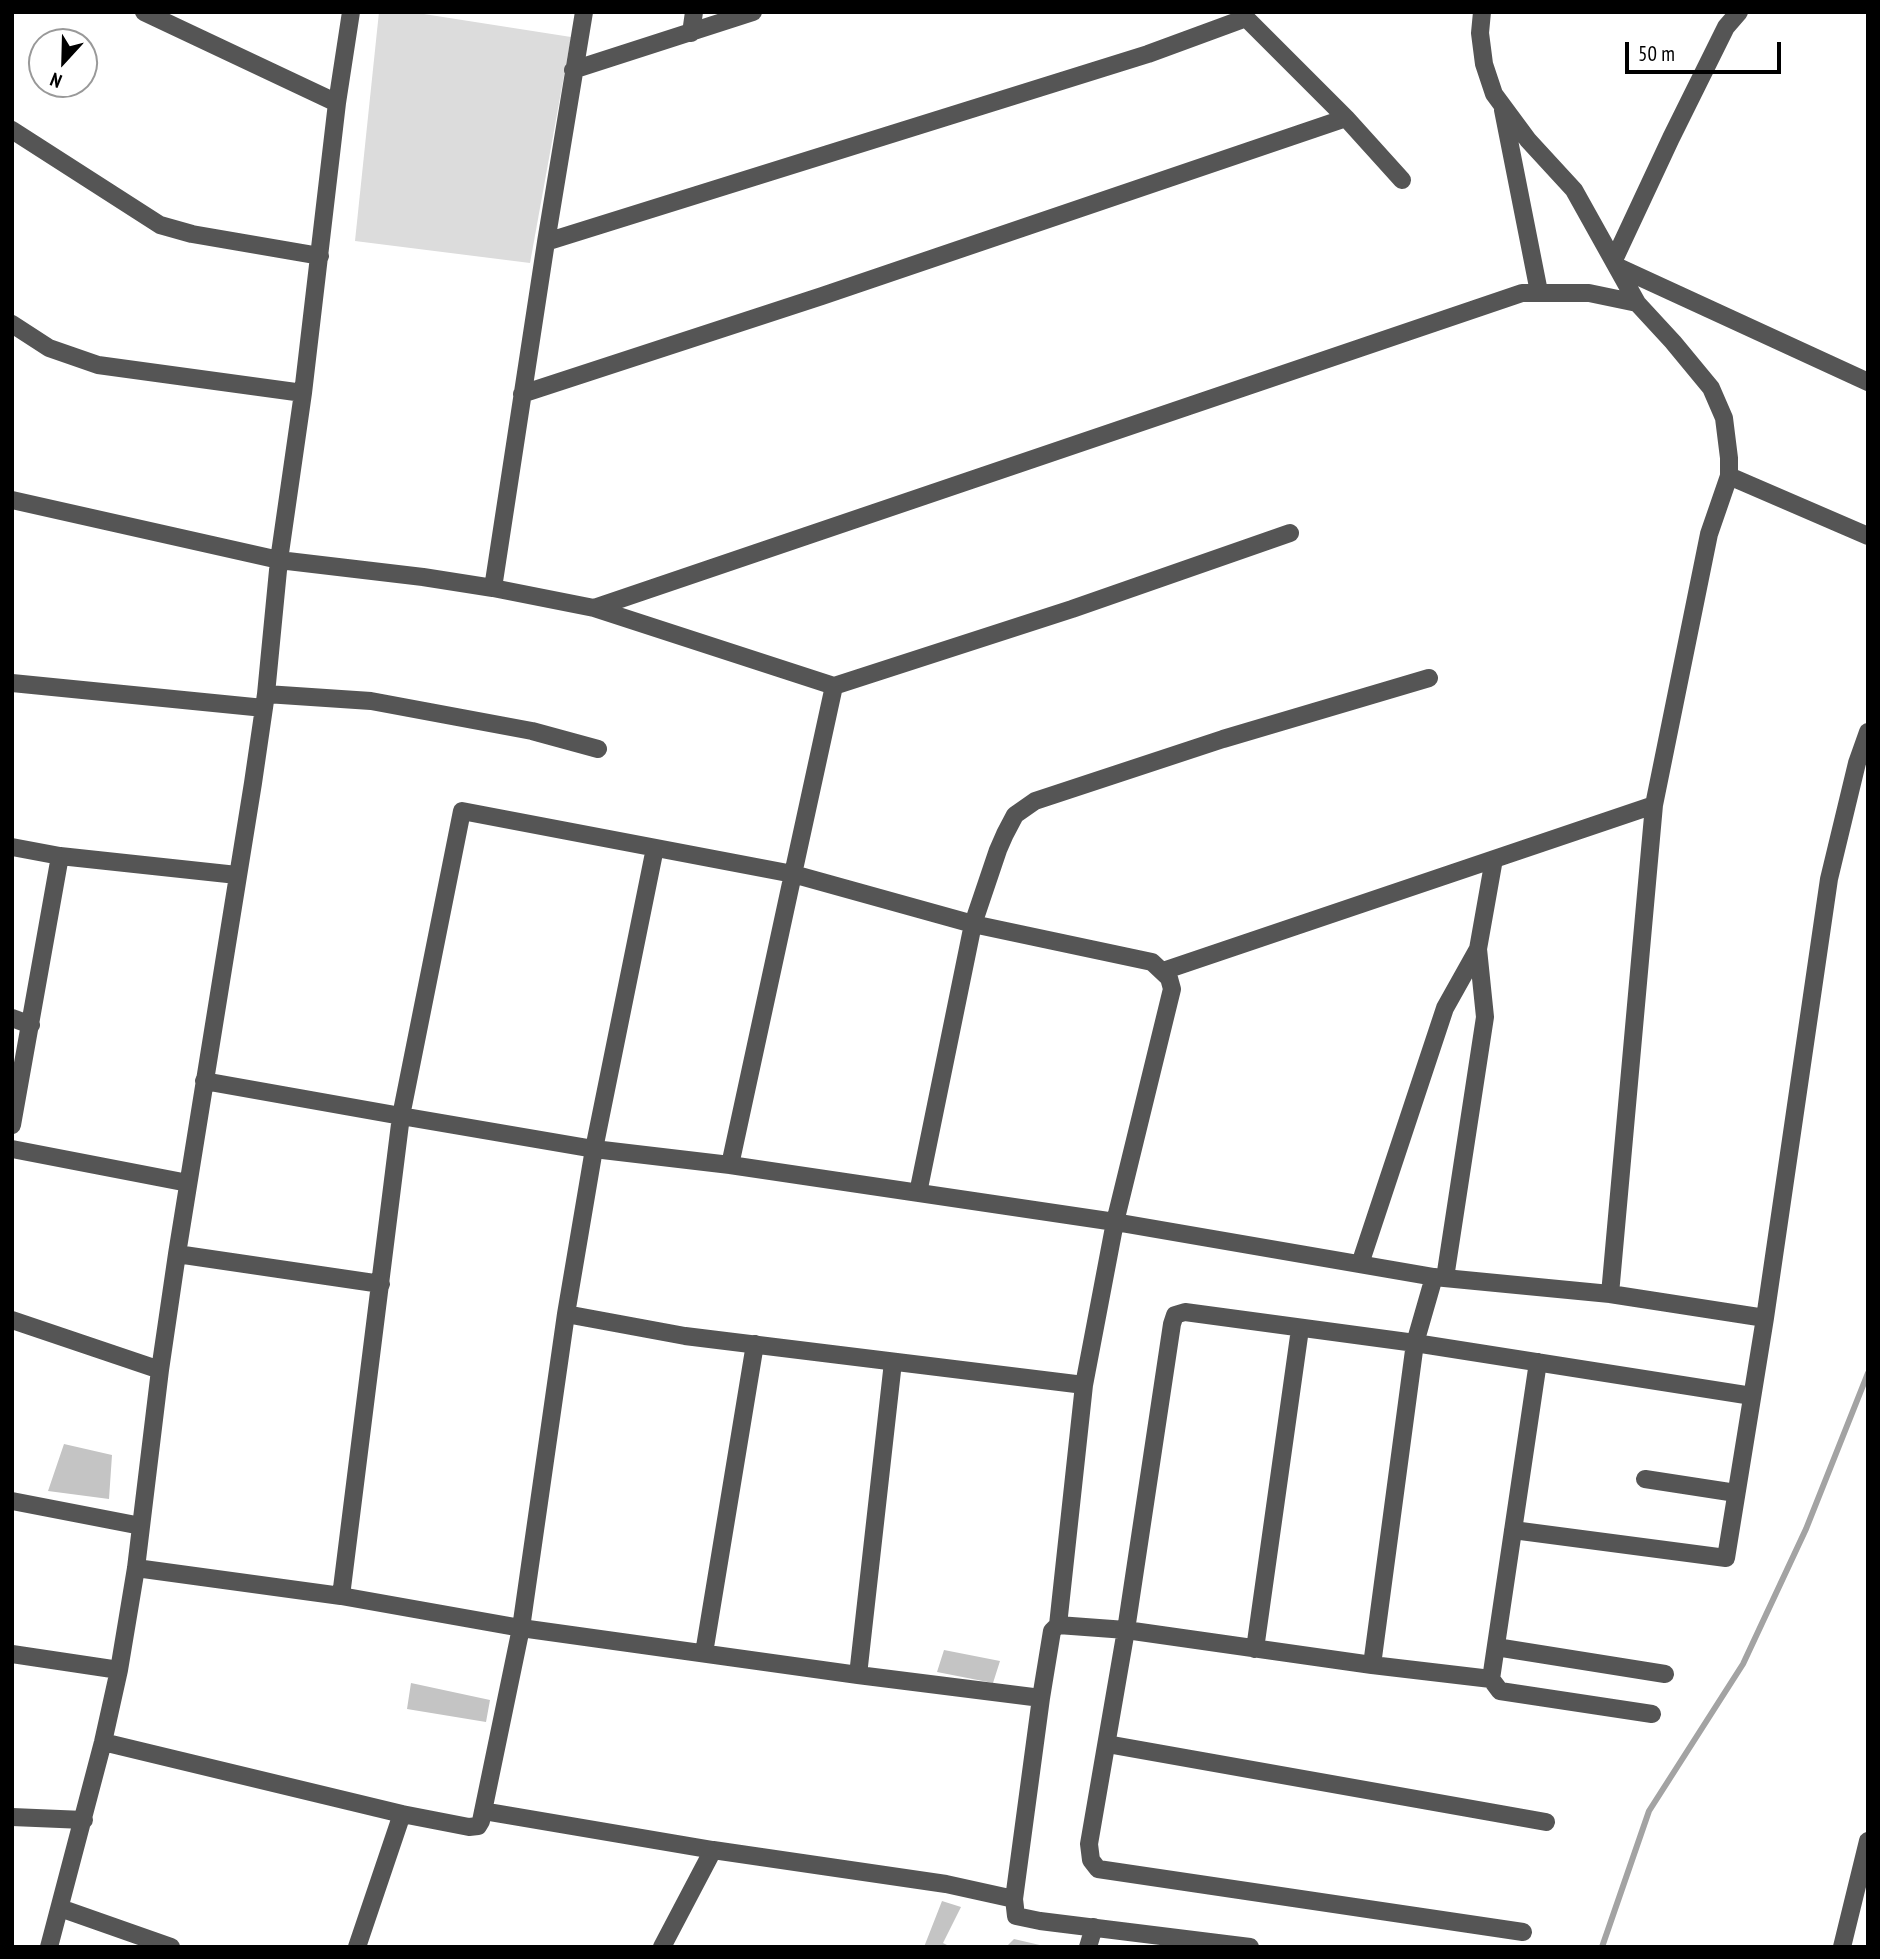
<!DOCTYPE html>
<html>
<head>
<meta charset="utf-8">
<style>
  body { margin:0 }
  #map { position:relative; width:1880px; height:1959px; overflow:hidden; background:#fff; font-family:"PT Sans Narrow",sans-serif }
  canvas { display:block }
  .frame { position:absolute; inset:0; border:14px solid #000; pointer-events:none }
  .north { position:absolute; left:28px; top:28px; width:70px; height:70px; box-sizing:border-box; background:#fff; border:2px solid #999; border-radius:50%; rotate:202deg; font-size:19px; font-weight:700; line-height:28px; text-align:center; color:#000 }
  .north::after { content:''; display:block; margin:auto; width:24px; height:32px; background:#000; clip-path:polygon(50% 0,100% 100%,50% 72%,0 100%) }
  .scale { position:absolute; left:1625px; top:42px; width:156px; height:32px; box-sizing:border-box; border:4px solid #000; border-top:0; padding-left:9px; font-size:21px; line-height:24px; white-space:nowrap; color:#000; -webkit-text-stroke:5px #fff; paint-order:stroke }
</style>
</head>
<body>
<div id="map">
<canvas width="1880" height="1959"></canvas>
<div class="frame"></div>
<div class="north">N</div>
<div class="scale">50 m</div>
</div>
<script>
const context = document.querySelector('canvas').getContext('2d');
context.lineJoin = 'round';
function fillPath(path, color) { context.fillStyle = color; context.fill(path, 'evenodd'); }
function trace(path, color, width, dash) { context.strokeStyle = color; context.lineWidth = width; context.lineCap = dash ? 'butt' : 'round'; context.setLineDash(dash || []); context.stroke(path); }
const green = new Path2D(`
  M 379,12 L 411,12 L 571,37 L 530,263 L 355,241 Z`);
const stream = new Path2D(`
  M 1602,1947 L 1649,1811 L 1743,1664 L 1806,1529 L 1868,1373`);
const building = new Path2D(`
  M 64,1444 L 112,1455 L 109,1499 L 48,1491 Z
  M 944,1650 L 1000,1661 L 993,1683 L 937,1672 Z
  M 411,1683 L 490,1700 L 486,1722 L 407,1709 Z
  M 942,1901 L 961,1907 L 943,1943 L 951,1947 L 924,1947 Z
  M 1014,1939 L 1044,1946 L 1044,1947 L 1006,1947 Z`);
const minor = new Path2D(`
  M 144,12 L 337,103
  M 584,12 L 546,242 L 1148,54 L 1246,18 L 1346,118 L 1402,180
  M 691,33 L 694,12
  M 573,70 L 753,12
  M 1503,110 L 1539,292
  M 12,130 L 160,225 L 192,234 L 320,256
  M 1614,260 L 1671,138 L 1726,27 L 1739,12
  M 1618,267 L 1868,382
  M 12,324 L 49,348 L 98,365 L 303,393
  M 522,394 L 822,296 L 1346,118
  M 1729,476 L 1868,536
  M 12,500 L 279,560 L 423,577 L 493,588 L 546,242
  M 493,588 L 594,608 L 1522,293 L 1589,293 L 1637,303
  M 12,683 L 264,708
  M 834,686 L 1072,609 L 1290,533
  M 266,694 L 371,701 L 532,731 L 598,749
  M 12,847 L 60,856 L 237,875
  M 1163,971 L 1654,805
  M 12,1018 L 31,1025
  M 204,1081 L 401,1116 L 462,811 L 793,874 L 834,686 L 594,608
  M 12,1125 L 60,856
  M 12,1149 L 188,1183
  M 730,1165 L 793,874 L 973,924 L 1152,962 L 1169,978 L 1172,989 L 1115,1222 L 1084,1385 L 1058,1625
  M 918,1193 L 973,924 L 998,850 L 1005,834 L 1015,815 L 1035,801 L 1223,739 L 1429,678
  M 177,1254 L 381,1284
  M 1360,1264 L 1445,1008 L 1478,949
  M 1445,1278 L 1485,1017 L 1478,949 L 1494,859
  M 566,1314 L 685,1336 L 1084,1385
  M 1765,1318 L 1829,879 L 1857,763 L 1868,732
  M 12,1320 L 160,1370
  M 1538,1362 L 1491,1679 L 1500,1691 L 1652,1714
  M 1645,1479 L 1736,1493
  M 12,1501 L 141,1526
  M 1513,1530 L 1726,1558 L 1765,1318 L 1610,1294
  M 136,1568 L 341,1596 L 521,1628 L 858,1675 L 1041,1698 L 1052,1631 L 1058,1625 L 1126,1630 L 1172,1324 L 1175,1315 L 1185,1312 L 1415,1343 L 1434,1277
  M 341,1596 L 401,1116 L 594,1149 L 730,1165 L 1115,1222 L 1434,1277 L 1610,1294 L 1654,805 L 1709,534 L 1729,476 L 1729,458 L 1724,418 L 1711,388 L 1673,342 L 1637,303 L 1574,190 L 1528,140 L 1494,94 L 1484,64 L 1480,33 L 1482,12
  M 1496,1647 L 1665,1674
  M 1255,1649 L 1300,1329
  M 704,1653 L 755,1344
  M 12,1654 L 119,1670
  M 1372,1665 L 1415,1343 L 1752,1396
  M 858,1675 L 893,1362
  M 1491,1679 L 1372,1665 L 1126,1630 L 1089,1844 L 1091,1860 L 1098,1869 L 1523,1932
  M 1041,1698 L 1014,1899 L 1016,1916 L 1040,1921 L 1250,1947
  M 103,1742 L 402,1814
  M 1107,1744 L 1546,1822
  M 483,1811 L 713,1850 L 946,1884 L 1014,1899
  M 12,1817 L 84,1820
  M 60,1908 L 171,1947
  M 49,1947 L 103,1742 L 119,1670 L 136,1568 L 160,1370 L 177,1254 L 253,783 L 266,694 L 279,560 L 303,393 L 337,103 L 351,12
  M 357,1947 L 402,1814 L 469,1827 L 478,1826 L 481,1821 L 521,1628 L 566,1314 L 594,1149 L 655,848
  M 662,1947 L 713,1850
  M 1088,1947 L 1094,1927
  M 1842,1947 L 1868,1841`);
fillPath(green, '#dcdcdc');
trace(stream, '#a3a3a3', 6);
fillPath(building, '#c4c4c4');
trace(minor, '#555', 18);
</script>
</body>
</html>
